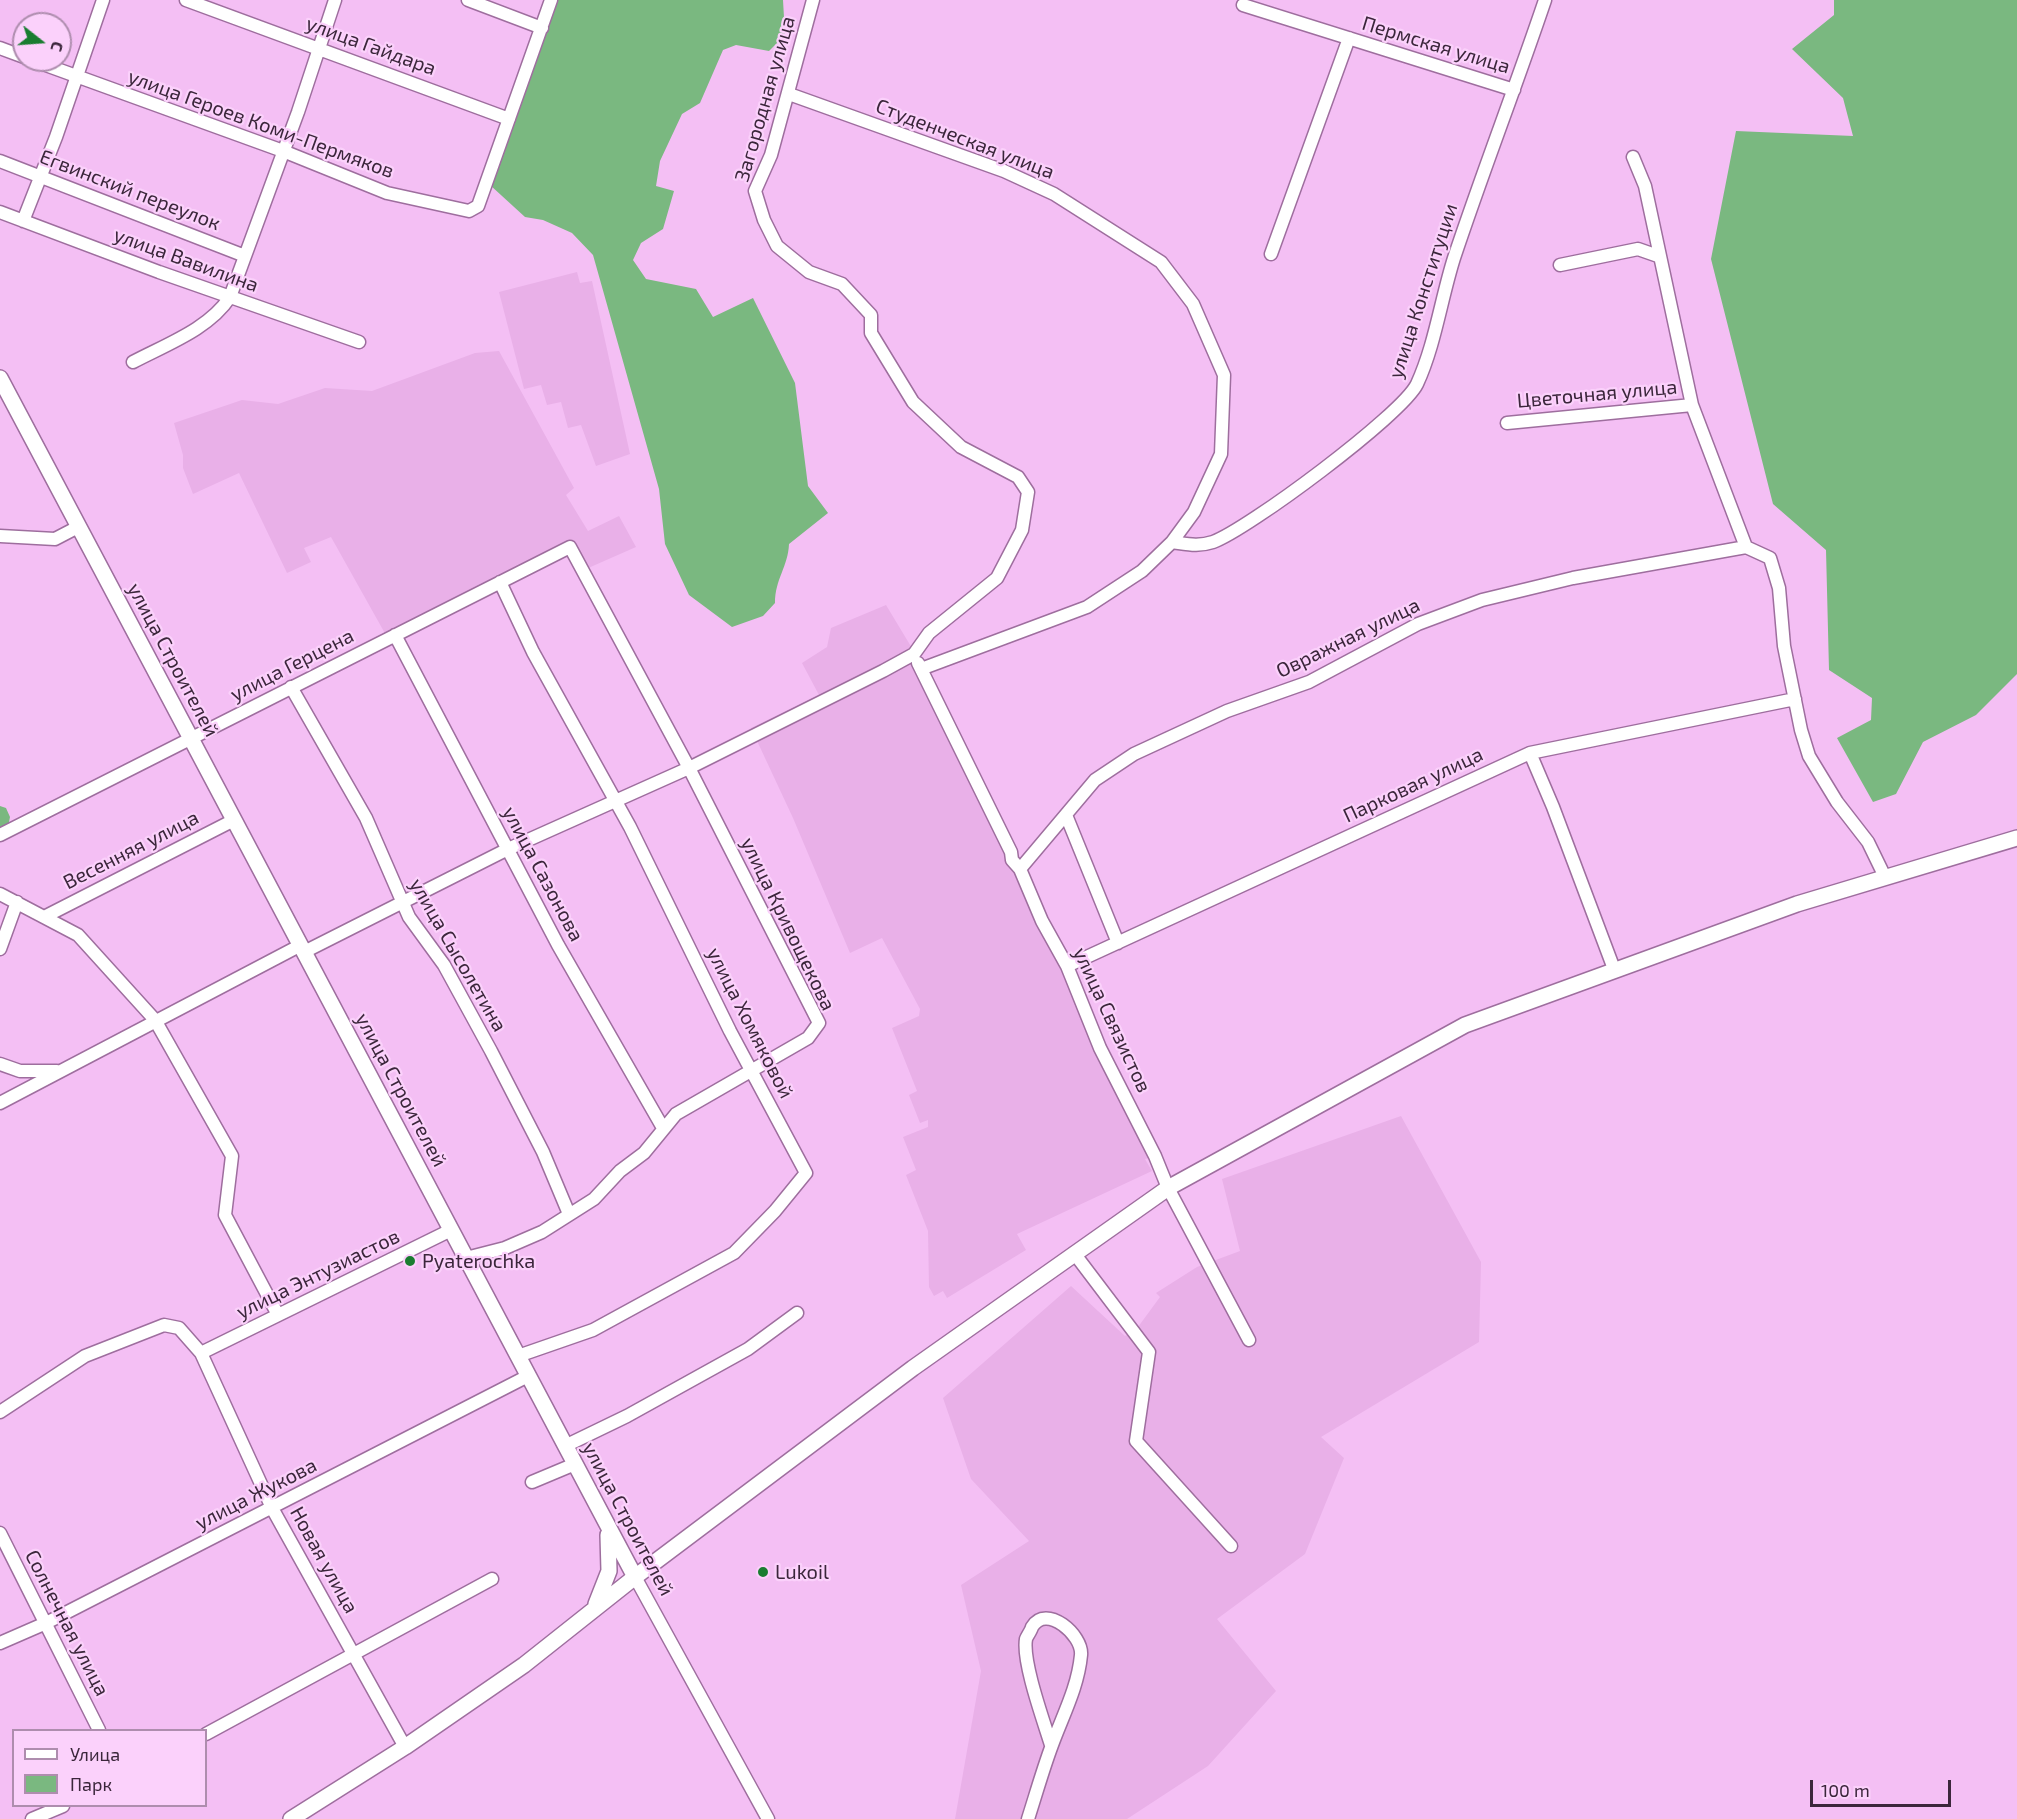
<!DOCTYPE html>
<html>
<head>
<meta charset="utf-8">
<style>
  body { margin:0 }
  #map { position:relative; width:2017px; height:1819px; overflow:hidden; background:#f4bff4; font-family:"Exo 2",sans-serif }
  canvas { display:block }
  .legend { position:absolute; left:12px; top:1729px; width:195px; height:78px; box-sizing:border-box; background:#fbd1fb; border:2px solid #ae8dae; margin:0; padding:8px 10px; list-style:none; font-size:18px; color:#3b263b }
  .legend li { display:flex; align-items:center; gap:12px; height:30px }
  .legend b { width:30px; border:2px solid #ae8dae }
  .north { position:absolute; left:12px; top:12px; width:60px; height:60px; box-sizing:border-box; background:#fbd1fb; border:2px solid #ae8dae; border-radius:50%; rotate:107deg; font-size:16px; font-weight:700; line-height:24px; text-align:center; color:#3b263b }
  .north::after { content:''; display:block; margin:auto; width:21px; height:27px; background:#197d30; clip-path:polygon(50% 0,100% 100%,50% 72%,0 100%) }
  .scale { position:absolute; left:1810px; top:1780px; width:141px; height:27px; box-sizing:border-box; border:3px solid #3b263b; border-top:0; padding-left:8px; font-size:18px; line-height:21px; white-space:nowrap; color:#3b263b; -webkit-text-stroke:4px #fbd1fb; paint-order:stroke }
</style>
</head>
<body>
<div id="map">
<canvas width="2017" height="1819"></canvas>
<ul class="legend">
<li><b style="height:8px;background:#fff"></b>Улица</li>
<li><b style="height:16px;background:#7ab880"></b>Парк</li>
</ul>
<div class="north">С</div>
<div class="scale">100 m</div>
</div>
<script>
const context = document.querySelector('canvas').getContext('2d');
context.lineJoin = 'round';
function fillPath(path, color) { context.fillStyle = color; context.fill(path, 'evenodd'); }
function trace(path, color, width, dash) { context.strokeStyle = color; context.lineWidth = width; context.lineCap = dash ? 'butt' : 'round'; context.setLineDash(dash || []); context.stroke(path); }
function write(font, color, halo, rows, align = 'center') {
  context.font = font + ' "Exo 2",sans-serif'; context.lineWidth = 4.5; context.setLineDash([]); context.textBaseline = 'middle'; context.strokeStyle = halo; context.fillStyle = color; for (const [text, x, y, turn = 0] of rows) {
    context.save(); context.translate(x, y); context.rotate((+turn || 0) * Math.PI / 180); context.textAlign = isNaN(turn) ? turn : align; if (halo) context.strokeText(text, 0, 0); context.fillText(text, 0, 0); context.restore();
  }
}
const built = new Path2D(`
  M 577,272 L 580,283 L 592,281 L 630,454 L 596,466 L 581,425 L 568,428 L 561,402 L 547,405 L 541,385 L 524,389 L 499,292 Z
  M 499,351 L 574,488 L 566,495 L 588,531 L 619,516 L 636,547 L 586,569 L 572,542 L 387,637 L 331,537 L 304,548 L 311,562 L 287,573 L 239,473 L 193,494 L 183,468 L 183,455 L 174,423 L 242,400 L 278,404 L 325,388 L 372,391 L 475,353 Z
  M 886,605 L 927,673 L 1014,846 L 1106,1047 L 1160,1155 L 1145,1159 L 1152,1171 L 1017,1234 L 1026,1250 L 947,1298 L 943,1291 L 934,1296 L 929,1287 L 928,1231 L 906,1175 L 916,1170 L 903,1137 L 928,1127 L 928,1120 L 920,1123 L 909,1095 L 917,1091 L 892,1028 L 919,1016 L 920,1009 L 882,938 L 850,953 L 793,818 L 751,728 L 819,695 L 802,663 L 827,647 L 831,628 Z
  M 1401,1116 L 1481,1262 L 1479,1342 L 1321,1437 L 1344,1458 L 1305,1554 L 1217,1619 L 1276,1691 L 1208,1766 L 1127,1819 L 955,1819 L 981,1671 L 961,1585 L 1029,1541 L 971,1479 L 943,1398 L 1071,1286 L 1125,1336 L 1138,1327 L 1160,1297 L 1156,1293 L 1197,1267 L 1240,1251 L 1222,1179 Z`);
const green = new Path2D(`
  M 557,0 L 783,0 L 785,35 L 769,51 L 736,45 L 723,50 L 700,103 L 682,114 L 660,161 L 656,186 L 674,191 L 663,229 L 641,243 L 633,260 L 646,279 L 696,289 L 713,317 L 753,298 L 795,383 L 808,486 L 828,513 L 789,544 C 788,567 775,579 775,603 L 763,616 L 732,627 L 689,595 L 665,544 L 659,489 L 593,255 L 572,233 L 543,220 L 525,217 L 490,185 Z
  M 1834,0 L 2017,0 L 2017,674 L 1976,715 L 1923,742 L 1896,794 L 1873,802 L 1837,738 L 1871,720 L 1872,698 L 1829,670 L 1826,550 L 1773,504 L 1711,259 L 1736,131 L 1853,136 L 1843,98 L 1792,49 L 1834,15 Z
  M 0,806 L 6,808 L 10,817 L 8,827 L 0,832 Z`);
const minor = new Path2D(`
  M 186,0 L 509,119
  M 468,0 L 542,28
  M 1243,5 L 1514,90
  M 0,48 L 24,57
  M 32,60 L 283,151 L 387,193 L 469,211 L 478,206 L 551,0
  M 789,94 L 1004,171 L 1054,194 L 1161,262 L 1193,304 L 1224,375 L 1221,454 L 1194,512 L 1172,542
  M 1633,157 L 1645,186 L 1692,405 L 1746,547 L 1770,558 L 1779,588 L 1784,646 L 1801,730 L 1809,756 L 1837,802 L 1868,842 L 1885,877
  M 0,161 L 245,256
  M 0,212 L 159,272 L 359,342
  M 23,221 L 56,137 L 103,0
  M 1271,254 L 1349,38
  M 1560,265 L 1638,249 L 1658,256
  M 133,362 C 167,344 209,329 230,297 L 298,112 L 335,0
  M 1507,423 L 1692,405
  M 0,536 L 55,539 L 78,527
  M 500,582 L 533,652 L 630,827 L 730,1031 L 806,1173 L 775,1211 L 734,1253 L 593,1330 L 518,1356
  M 395,635 L 558,945 L 663,1128
  M 918,663 L 1011,852 L 1012,860 L 1020,869 L 1042,921 L 1067,966 L 1100,1048 L 1155,1156 L 1168,1188 L 1249,1340
  M 921,669 L 1087,607 L 1142,571 L 1172,542 C 1187,544 1198,547 1213,542 C 1247,530 1402,415 1417,384 C 1435,345 1441,299 1454,258 C 1483,171 1516,86 1545,0
  M 291,687 L 366,818 L 409,917 L 444,965 L 491,1051 L 543,1152 L 569,1214
  M 1530,753 L 1553,807 L 1614,969
  M 1066,815 L 1118,943
  M 0,835 L 570,547 L 689,768 L 819,1023 L 808,1038 L 676,1114 L 644,1153 L 620,1171 L 594,1199 L 542,1232 L 505,1248 L 466,1258
  M 1020,869 L 1095,780 L 1134,754 L 1227,711 L 1309,682 L 1418,624 L 1482,600 L 1573,578 L 1746,547
  M 0,894 L 78,935 L 155,1020 L 232,1156 L 225,1215 L 278,1315
  M 46,916 L 234,820
  M 0,949 L 17,902
  M 304,952 L 508,849 L 689,768 L 883,671 L 914,654 L 929,633 L 997,578 L 1022,530 L 1028,492 L 1018,477 L 961,447 L 913,402 L 871,333 L 871,315 L 842,284 L 809,272 L 777,246 L 764,220 L 755,191 L 771,155 L 813,0
  M 1067,966 L 1530,753 L 1795,699
  M 0,1064 L 20,1071 L 57,1071
  M 0,1103 L 301,945
  M 1074,1253 L 1149,1352 L 1136,1441 L 1231,1546
  M 201,1353 L 451,1230
  M 0,1412 L 85,1356 L 164,1325 L 179,1328 L 201,1353 L 272,1508 L 405,1747
  M 565,1446 L 627,1416 L 748,1349 L 797,1313
  M 532,1482 L 575,1464
  M 0,1533 L 99,1730
  M 635,1577 L 768,1819
  M 0,1643 L 46,1623 L 528,1376
  M 206,1734 L 492,1579
  M 32,1819 L 63,1806
  M 1028,1819 C 1036,1794 1043,1769 1052,1745 C 1063,1715 1078,1687 1081,1655 C 1083,1635 1046,1603 1032,1627 C 1031,1631 1027,1636 1026,1639 C 1022,1662 1044,1722 1051,1745`);
const major = new Path2D(`
  M 0,378 L 635,1577
  M 596,1604 L 609,1571 L 608,1535
  M 291,1819 L 405,1747 L 524,1665 L 635,1577 L 913,1368 L 1168,1188 L 1465,1025 L 1797,904 L 2017,838`);
const markers = [
  [410,1261,6,"#197d30"],
  [763,1572,6,"#197d30"]
];
const streetNames = [
  ["Пермская улица",1436,45,17],
  ["улица Гайдара",371,46,20],
  ["Загородная улица",765,99,-74],
  ["улица Героев Коми-Пермяков",261,124,20],
  ["Студенческая улица",965,139,21],
  ["Егвинский переулок",130,190,21],
  ["улица Вавилина",186,260,20],
  ["улица Конституции",1423,291,-72],
  ["Цветочная улица",1597,394,-5],
  ["Овражная улица",1348,638,-26],
  ["улица Строителей",173,660,62],
  ["улица Герцена",292,665,-27],
  ["Парковая улица",1413,785,-25],
  ["Весенняя улица",131,850,-27],
  ["улица Сазонова",543,874,62],
  ["улица Кривощекова",788,924,64],
  ["улица Сысолетина",458,955,60],
  ["улица Связистов",1112,1020,65],
  ["улица Хомяковой",750,1023,63],
  ["улица Строителей",401,1090,62],
  ["улица Энтузиастов",318,1274,-26],
  ["улица Жукова",256,1494,-27],
  ["улица Строителей",628,1519,62],
  ["Новая улица",324,1560,61],
  ["Солнечная улица",67,1623,63]
];
const poiNames = [
  ["Pyaterochka",422,1261],
  ["Lukoil",775,1572]
];
fillPath(built, '#e9b0e8');
fillPath(green, '#7ab880');
trace(minor, '#9e6e9e', 15);
trace(major, '#9e6e9e', 18);
trace(minor, '#fff', 12);
trace(major, '#fff', 15);
for (const [x, y, r, color] of markers) { const dot = new Path2D(); dot.arc(x, y, r, 0, 2 * Math.PI); context.fillStyle = color; context.fill(dot); trace(dot, '#fbd1fb', 2); }
write('20px', '#3b263b', '#fbd1fb', streetNames);
write('20px', '#3b263b', '#fbd1fb', poiNames, 'left');
</script>
</body>
</html>
